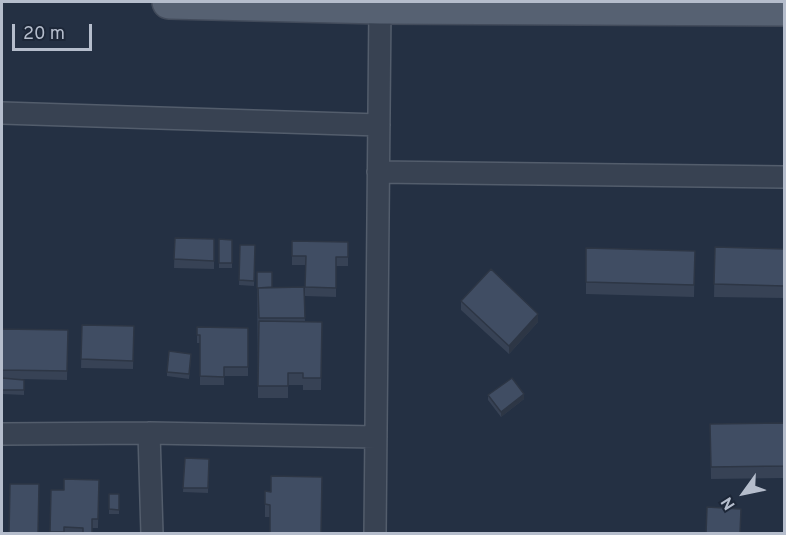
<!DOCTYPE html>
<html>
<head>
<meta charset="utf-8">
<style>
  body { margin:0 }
  #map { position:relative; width:786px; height:535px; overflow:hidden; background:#243043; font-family:Overpass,sans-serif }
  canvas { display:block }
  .frame { position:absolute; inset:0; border:3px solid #b5bdcc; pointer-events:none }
  .north { position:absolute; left:714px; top:463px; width:60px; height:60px; -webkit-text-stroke:4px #1d2738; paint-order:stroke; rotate:237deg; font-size:16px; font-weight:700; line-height:24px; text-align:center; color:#b5bdcc }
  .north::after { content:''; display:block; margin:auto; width:21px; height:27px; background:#b5bdcc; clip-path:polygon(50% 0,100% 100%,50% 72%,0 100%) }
  .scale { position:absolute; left:12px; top:24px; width:80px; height:27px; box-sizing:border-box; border:3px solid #b5bdcc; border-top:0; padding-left:8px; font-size:18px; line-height:21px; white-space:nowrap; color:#b5bdcc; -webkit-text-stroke:4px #1d2738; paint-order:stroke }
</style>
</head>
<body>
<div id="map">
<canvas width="786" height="535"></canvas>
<div class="frame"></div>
<div class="north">N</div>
<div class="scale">20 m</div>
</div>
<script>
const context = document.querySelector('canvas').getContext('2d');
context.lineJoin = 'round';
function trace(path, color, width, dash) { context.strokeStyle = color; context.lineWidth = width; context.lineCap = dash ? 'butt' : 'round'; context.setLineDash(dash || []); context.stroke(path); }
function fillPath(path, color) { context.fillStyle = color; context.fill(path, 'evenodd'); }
const minor = new Path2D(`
  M 2,113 L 379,125
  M 378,172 L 784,177
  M 149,433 L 152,534
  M 2,434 L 149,433 L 376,437
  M 375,534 L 380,7`);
const primary = new Path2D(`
  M 169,2 L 380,7 L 784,9`);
const wall = new Path2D(`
  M 175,238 L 214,239 L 214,269 L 174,268 Z
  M 219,239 L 232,240 L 232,268 L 219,268 Z
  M 292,241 L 348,242 L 348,266 L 336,266 L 336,297 L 305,296 L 305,265 L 292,265 Z
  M 240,245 L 255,245 L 254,286 L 239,285 Z
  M 715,247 L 784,249 L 784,298 L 714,297 Z
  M 586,248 L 695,251 L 694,297 L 586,294 Z
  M 257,272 L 272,287 L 304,287 L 305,322 L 322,322 L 321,390 L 303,390 L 303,385 L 288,385 L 288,398 L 258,398 Z
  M 461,301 L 538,322 L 509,354 L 461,310 Z
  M 82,325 L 134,326 L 133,369 L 81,368 Z
  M 197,327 L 248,328 L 248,376 L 224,376 L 224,385 L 200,385 L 200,343 L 197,343 Z
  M 2,329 L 68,330 L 67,380 L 19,379 L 24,380 L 24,395 L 2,394 Z
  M 191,358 L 189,379 L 167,376 L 167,372 Z
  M 488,395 L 524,399 L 501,417 L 488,400 Z
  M 784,423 L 784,478 L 711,479 L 710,424 Z
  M 185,458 L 209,459 L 208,493 L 183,492 Z
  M 99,480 L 98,528 L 92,528 L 92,534 L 50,534 L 51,490 L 64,490 Z
  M 265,491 L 321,534 L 270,517 L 265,517 Z
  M 109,494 L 119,494 L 119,514 L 109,514 Z`);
const shadedWall = new Path2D(`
  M 538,314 L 538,322 L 509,354 L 509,346 Z
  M 524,394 L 524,399 L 501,417 L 501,412 Z`);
const building = new Path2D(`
  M 175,238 L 214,239 L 214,261 L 174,259 Z
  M 219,239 L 232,240 L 232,263 L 219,263 Z
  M 292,241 L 348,242 L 348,257 L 336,257 L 336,288 L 305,287 L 306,256 L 292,256 Z
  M 240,245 L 255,245 L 254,281 L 239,280 Z
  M 715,247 L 784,249 L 784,286 L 714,284 Z
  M 586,248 L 695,251 L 694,285 L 586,282 Z
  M 491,269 L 538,314 L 509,346 L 461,301 Z
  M 257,272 L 272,272 L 272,287 L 258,288 L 257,288 Z
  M 304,287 L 305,318 L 259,318 L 258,288 Z
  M 259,321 L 322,322 L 321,378 L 303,378 L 303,373 L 288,373 L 288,386 L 258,386 Z
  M 82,325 L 134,326 L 133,361 L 81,359 Z
  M 197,327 L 248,328 L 248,367 L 224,367 L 224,377 L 200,376 L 200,335 L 197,335 Z
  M 2,329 L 68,330 L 67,371 L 2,370 Z
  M 169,351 L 191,354 L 189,374 L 167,372 Z
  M 2,378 L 24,380 L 24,390 L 2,390 Z
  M 512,378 L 524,394 L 501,412 L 488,395 Z
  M 784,423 L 784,466 L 711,467 L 710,424 Z
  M 185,458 L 209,459 L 208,488 L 183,488 Z
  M 271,476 L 322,477 L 321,534 L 270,534 L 270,505 L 265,504 L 265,491 L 271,492 Z
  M 64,479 L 99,480 L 98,519 L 92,519 L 92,534 L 83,534 L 83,528 L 64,527 L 64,532 L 50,532 L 51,490 L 64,490 Z
  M 10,484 L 39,484 L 38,534 L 9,534 Z
  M 109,494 L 119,494 L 119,510 L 109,509 Z
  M 707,507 L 741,509 L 740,534 L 706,534 Z`);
trace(minor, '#535d6c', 24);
trace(primary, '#424b5b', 36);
trace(minor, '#384252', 21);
trace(primary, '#566172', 33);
fillPath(wall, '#374255');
fillPath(shadedWall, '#2d3645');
fillPath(building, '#404d63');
trace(building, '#2d3645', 1.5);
</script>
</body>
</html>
